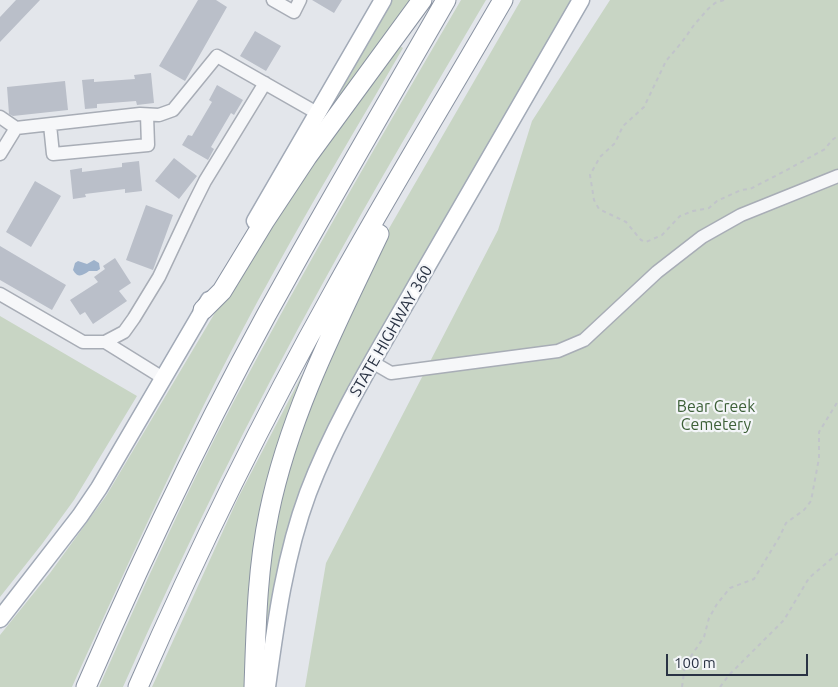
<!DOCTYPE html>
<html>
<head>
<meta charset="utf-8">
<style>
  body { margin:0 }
  #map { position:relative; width:838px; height:687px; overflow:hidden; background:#e3e6eb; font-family:Ubuntu,sans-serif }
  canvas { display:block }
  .scale { position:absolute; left:666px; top:654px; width:142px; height:22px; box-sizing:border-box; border:2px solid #2a3344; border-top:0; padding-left:6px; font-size:15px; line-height:18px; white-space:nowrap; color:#2a3344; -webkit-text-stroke:4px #f3f5f8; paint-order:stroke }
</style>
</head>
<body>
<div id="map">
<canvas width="838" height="687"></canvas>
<div class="scale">100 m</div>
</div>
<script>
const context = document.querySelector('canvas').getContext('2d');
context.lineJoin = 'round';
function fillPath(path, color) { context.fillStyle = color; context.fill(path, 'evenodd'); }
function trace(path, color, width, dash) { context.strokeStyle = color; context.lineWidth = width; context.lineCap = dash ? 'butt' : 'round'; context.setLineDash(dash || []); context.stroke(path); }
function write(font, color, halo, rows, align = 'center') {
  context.font = font + ' Ubuntu,sans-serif'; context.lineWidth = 4.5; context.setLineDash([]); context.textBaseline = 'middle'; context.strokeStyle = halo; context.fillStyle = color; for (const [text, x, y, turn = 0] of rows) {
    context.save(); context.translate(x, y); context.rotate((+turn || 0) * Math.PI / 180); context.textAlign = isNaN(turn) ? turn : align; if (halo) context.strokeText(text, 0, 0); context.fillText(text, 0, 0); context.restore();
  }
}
const green = new Path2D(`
  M 390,0 L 414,0 L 364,72 L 310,136 Z
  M 461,0 L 486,0 C 431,93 376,186 324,281 C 251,413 184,549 123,687 L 99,687 C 142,591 185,494 234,401 C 306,265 384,132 461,0 Z
  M 521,0 L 572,0 L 334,420 L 268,626 L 265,625 L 268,553 L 276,505 L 310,397 L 376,251 Z
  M 610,0 L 838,0 L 838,687 L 305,687 L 326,563 L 498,230 L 532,121 Z
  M 397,44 L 403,48 C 359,124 313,200 271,277 C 197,410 135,549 72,687 L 0,687 L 0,635 L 50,573 L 106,496 L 279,205 Z
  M 0,316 L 137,396 L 74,500 L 42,544 L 0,597 Z
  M 302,375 L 307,377 L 272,479 L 249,687 L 152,687 L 238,498 Z`);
const water = new Path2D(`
  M 94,260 L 99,263 L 100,269 L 97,271 L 89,271 C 83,275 78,279 73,270 L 75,263 L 78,261 L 87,264 Z`);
const building = new Path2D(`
  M 16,0 L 40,0 L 0,42 L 0,17 Z
  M 198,0 L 216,0 L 227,7 L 185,81 L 159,66 Z
  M 312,0 L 342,0 L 334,13 Z
  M 255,31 L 281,46 L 266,71 L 240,56 Z
  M 151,73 L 154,103 L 137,105 L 136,101 L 97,104 L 97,108 L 85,109 L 82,80 L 94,79 L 94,82 L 135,79 L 134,75 Z
  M 65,81 L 68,110 L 13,116 L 9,114 L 7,87 Z
  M 217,85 L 243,100 L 234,115 L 231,113 L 211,147 L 214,149 L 208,160 L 182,145 L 188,135 L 192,136 L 212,102 L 209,100 Z
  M 174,158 L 197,176 L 179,199 L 155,181 Z
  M 139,161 L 142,191 L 125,193 L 125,189 L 85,194 L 86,197 L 73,199 L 70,170 L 82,168 L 82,172 L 122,167 L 122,163 Z
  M 35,181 L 61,196 L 31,247 L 6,232 Z
  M 146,205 L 173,215 L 153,270 L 126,260 Z
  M 0,246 L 66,285 L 52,310 L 0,280 Z
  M 115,258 L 131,283 L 119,291 L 127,301 L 93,324 L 85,312 L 80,315 L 70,300 L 98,282 L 94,277 L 105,269 L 103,266 Z`);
const path = new Path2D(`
  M 724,0 L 715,3 L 708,9 L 694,25 L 682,42 L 666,61 L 644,107 L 623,126 L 615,143 L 600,157 L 590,175 L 594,200 L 599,209 L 626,222 L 641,240 L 646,242 L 662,235 L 680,216 L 693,211 L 709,208 L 717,201 L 741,190 L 750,189 L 785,171 L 825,149 L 832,140 L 838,136
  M 682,687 L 685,665 L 704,637 L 709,618 L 717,604 L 730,588 L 754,579 L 780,536 L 786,523 L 804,510 L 811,501 L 819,458 L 819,432 L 838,401
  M 720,687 L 729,675 L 784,620 L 809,578 L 838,553`);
const minor = new Path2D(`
  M 273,0 L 294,12 L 300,0
  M 0,117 L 16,128 L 0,154
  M 50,125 L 53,154 L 148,145 L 147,115
  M 16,128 L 140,114 L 159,115 L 173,110 L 217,56 L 317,113
  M 0,294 L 83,342 L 105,342 L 163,378
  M 105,342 L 124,332 L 134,318 L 159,277 L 192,207 L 205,181 L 265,83
  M 372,362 L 391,373 L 558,351 L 584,340 L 657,272 L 702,237 L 741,215 L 838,176`);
const major = new Path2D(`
  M 255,221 L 383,0
  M 0,619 L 80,516 L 99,488 L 209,300
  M 267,687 C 276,621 285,555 308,493 C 336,419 379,351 418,282 C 472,188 526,94 581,0`);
const highway = new Path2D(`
  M 203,310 L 222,291 L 264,222 L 307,157 L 422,0
  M 86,687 C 148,544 216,403 293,267 C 343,178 395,89 446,0
  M 138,687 C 197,552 262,420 334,291 C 388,193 447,97 503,0
  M 254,687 C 256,629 257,570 269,513 C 289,415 336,324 379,234`);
const streetNames = [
  ["STATE HIGHWAY 360",391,331,-60]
];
const parkNames = [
  ["Bear Creek",716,407],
  ["Cemetery",716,425]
];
fillPath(green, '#c8d5c4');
fillPath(water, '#9eb2cb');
fillPath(building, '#babfc9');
trace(minor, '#a8adb6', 15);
trace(major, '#a2aab7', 19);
trace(highway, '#8a93a2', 21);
trace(path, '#c1c4ca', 2, [4, 4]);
trace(minor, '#f6f7f9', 12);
trace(major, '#fff', 16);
trace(highway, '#fff', 19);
write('16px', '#2a3344', '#f3f5f8', streetNames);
write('16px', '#3d6038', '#f3f5f8', parkNames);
</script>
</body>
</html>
